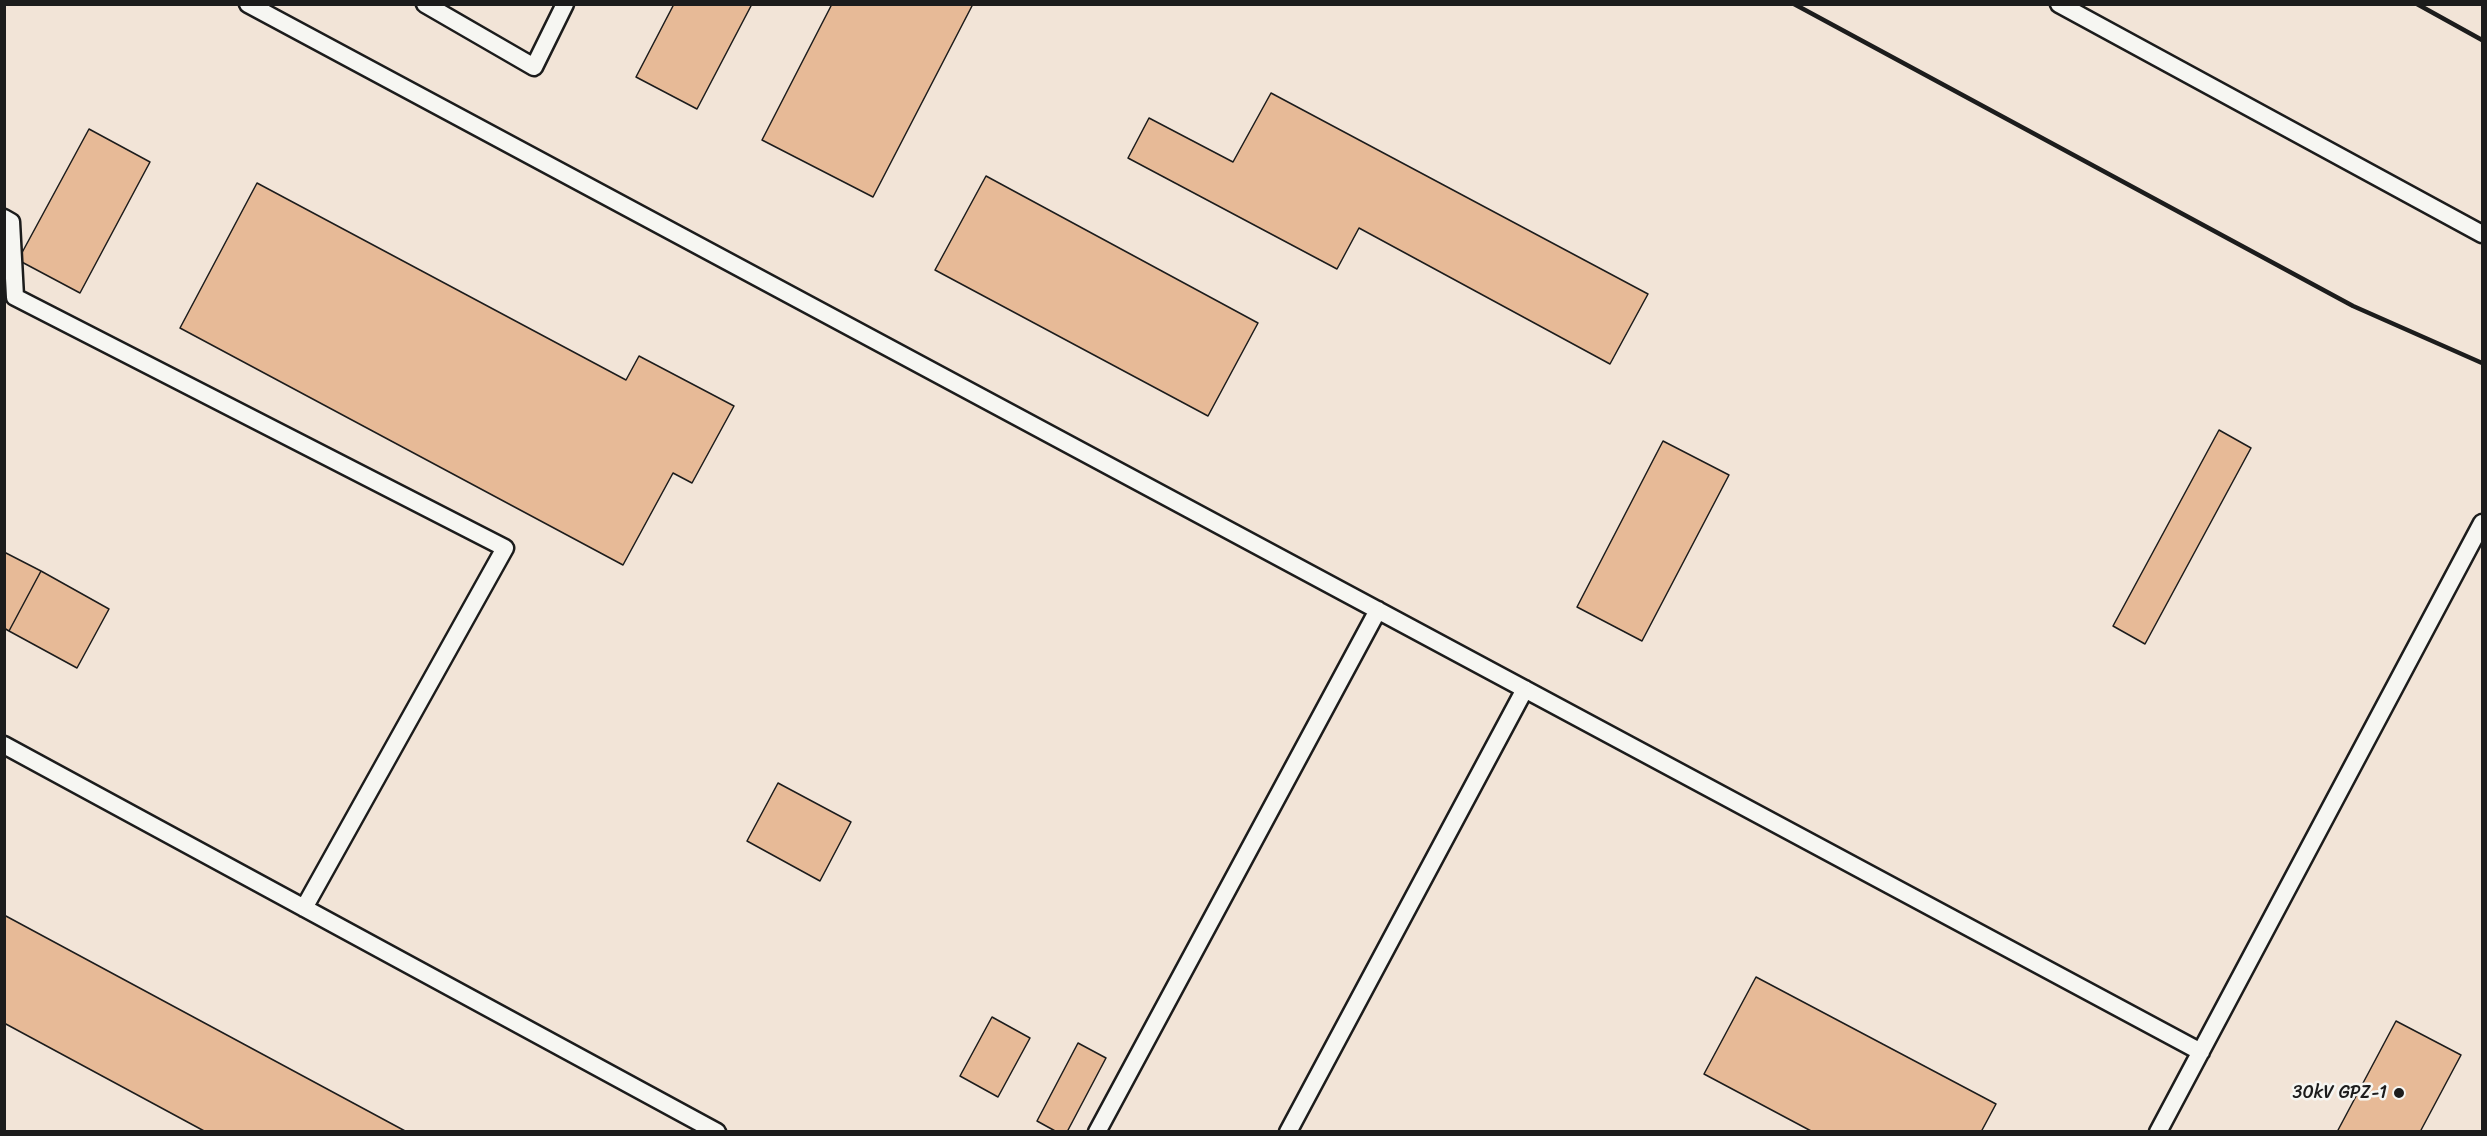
<!DOCTYPE html>
<html>
<head>
<meta charset="utf-8">
<style>
  body { margin:0 }
  #map { position:relative; width:2487px; height:1136px; overflow:hidden; background:#f6f6f2; font-family:Sriracha,sans-serif }
  canvas { display:block }
  .frame { position:absolute; inset:0; border:6px solid #1c1c1c; pointer-events:none }
</style>
</head>
<body>
<div id="map">
<canvas width="2487" height="1136"></canvas>
<div class="frame"></div>
</div>
<script>
const context = document.querySelector('canvas').getContext('2d');
context.lineJoin = 'round';
function fillPath(path, color) { context.fillStyle = color; context.fill(path, 'evenodd'); }
function trace(path, color, width, dash) { context.strokeStyle = color; context.lineWidth = width; context.lineCap = dash ? 'butt' : 'round'; context.setLineDash(dash || []); context.stroke(path); }
function write(font, color, halo, rows, align = 'center') {
  context.font = font + ' Sriracha,sans-serif'; context.lineWidth = 5; context.setLineDash([]); context.textBaseline = 'middle'; context.strokeStyle = halo; context.fillStyle = color; for (const [text, x, y, turn = 0] of rows) {
    context.save(); context.translate(x, y); context.rotate((+turn || 0) * Math.PI / 180); context.textAlign = isNaN(turn) ? turn : align; if (halo) context.strokeText(text, 0, 0); context.fillText(text, 0, 0); context.restore();
  }
}
const built = new Path2D(`
  M 5,5 L 2482,5 L 2482,1131 L 5,1131 Z`);
const building = new Path2D(`
  M 674,4 L 752,4 L 697,109 L 636,77 Z
  M 832,4 L 973,4 L 873,197 L 762,140 Z
  M 1271,93 L 1648,294 L 1610,364 L 1359,228 L 1337,269 L 1128,158 L 1149,118 L 1233,162 Z
  M 89,129 L 150,162 L 80,293 L 18,260 Z
  M 986,176 L 1258,323 L 1208,416 L 935,270 Z
  M 257,183 L 626,380 L 639,356 L 734,406 L 692,483 L 673,473 L 623,565 L 180,328 Z
  M 2219,430 L 2251,448 L 2145,644 L 2113,626 Z
  M 1663,441 L 1729,475 L 1642,641 L 1577,607 Z
  M 4,552 L 41,571 L 9,631 L 4,628 Z
  M 41,571 L 109,609 L 77,668 L 9,631 Z
  M 778,783 L 851,822 L 820,881 L 747,841 Z
  M 4,915 L 407,1132 L 206,1132 L 4,1023 Z
  M 1756,977 L 1996,1104 L 1981,1132 L 1813,1132 L 1704,1074 Z
  M 992,1017 L 1030,1038 L 998,1097 L 960,1076 Z
  M 2396,1021 L 2461,1055 L 2420,1132 L 2337,1132 Z
  M 1078,1043 L 1106,1058 L 1067,1132 L 1057,1132 L 1037,1121 Z`);
const lane = new Path2D(`
  M 248,4 L 2201,1052
  M 425,4 L 534,67 L 565,4
  M 2059,4 L 2482,234
  M 4,218 L 11,222 L 15,297 L 505,548 L 304,908
  M 4,745 L 717,1132
  M 1097,1132 L 1378,610
  M 1288,1132 L 1525,689
  M 2158,1132 L 2482,523`);
const rail = new Path2D(`
  M 1794,4 L 2353,306 L 2482,363
  M 2417,4 L 2482,40`);
const markers = [
  [2399,1093,6,"#1c1c1c"]
];
const poiNames = [
  ["30kV GPZ-1",2387,1093]
];
fillPath(built, '#f2e4d7');
fillPath(building, '#e7ba97');
trace(building, '#1c1c1c', 1.5);
trace(lane, '#1c1c1c', 21);
trace(lane, '#f6f6f2', 16);
trace(rail, '#1c1c1c', 4.5);
for (const [x, y, r, color] of markers) { const dot = new Path2D(); dot.arc(x, y, r, 0, 2 * Math.PI); context.fillStyle = color; context.fill(dot); trace(dot, '#f6f6f2', 2); }
write('18px', '#1c1c1c', '#f6f6f2', poiNames, 'right');
</script>
</body>
</html>
